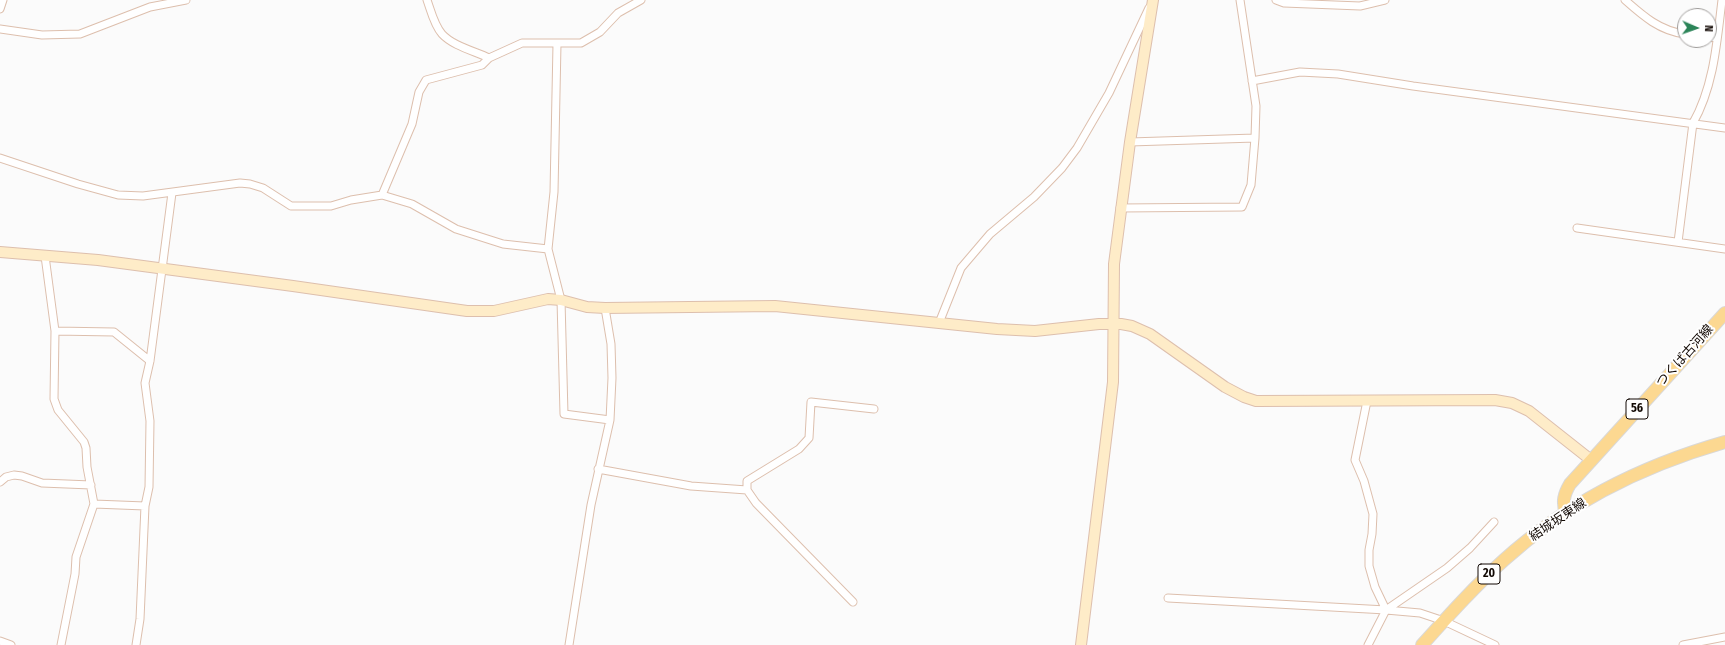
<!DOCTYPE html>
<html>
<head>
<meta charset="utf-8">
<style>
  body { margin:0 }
  #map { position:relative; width:1725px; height:645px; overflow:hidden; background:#fbfbfb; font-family:"Fira Sans Condensed",sans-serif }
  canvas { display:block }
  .north { position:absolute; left:1677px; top:8px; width:40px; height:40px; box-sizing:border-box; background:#fff; border:1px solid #a09d9b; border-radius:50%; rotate:92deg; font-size:11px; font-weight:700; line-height:16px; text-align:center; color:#120904 }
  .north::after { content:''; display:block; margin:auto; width:14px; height:18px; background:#2b8458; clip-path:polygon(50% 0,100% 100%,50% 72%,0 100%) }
</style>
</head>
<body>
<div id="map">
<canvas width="1725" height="645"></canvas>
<div class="north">N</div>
</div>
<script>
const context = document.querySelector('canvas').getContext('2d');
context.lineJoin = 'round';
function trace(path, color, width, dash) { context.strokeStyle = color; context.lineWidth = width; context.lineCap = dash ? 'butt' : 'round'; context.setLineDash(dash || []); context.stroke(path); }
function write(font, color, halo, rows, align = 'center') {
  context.font = font + ' "Fira Sans Condensed","Noto Sans JP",sans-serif'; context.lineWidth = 4; context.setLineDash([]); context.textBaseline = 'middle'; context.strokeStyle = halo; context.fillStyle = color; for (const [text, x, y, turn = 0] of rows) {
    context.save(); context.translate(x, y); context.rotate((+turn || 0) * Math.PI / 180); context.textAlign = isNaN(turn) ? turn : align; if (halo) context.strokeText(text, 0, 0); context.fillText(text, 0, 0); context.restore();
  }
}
const street = new Path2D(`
  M 427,0 C 431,11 434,25 442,34 C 453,46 474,51 489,58
  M 1276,0 L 1284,3 L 1360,6 L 1385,0
  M 1625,0 C 1643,16 1660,31 1685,34
  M 0,9 L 3,0
  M 0,29 L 42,35 L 80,34 L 150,7 L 186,0
  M 1709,37 L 1717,38
  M 557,44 L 554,192 L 548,249 L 561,300 L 564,414 L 610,420
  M 1252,81 L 1300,72 L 1338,74 L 1413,86 L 1725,128
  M 1130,142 L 1255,138 L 1256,106 L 1240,0
  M 0,158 L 78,184 L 118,195 L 143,196 L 240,183 L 250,184 L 263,188 L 291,206 L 331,206 L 351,200 L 382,195 L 412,204 L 456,229 L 503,244 L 548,249
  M 382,195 L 412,124 L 419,92 L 426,80 L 482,65 L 489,58 L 522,43 L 581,43 L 600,32 L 618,13 L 641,0
  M 1120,208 L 1242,207 L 1251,185 L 1255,138
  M 1577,228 L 1725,249
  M 1678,242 L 1693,123 C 1714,86 1717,41 1722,0
  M 45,256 L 55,331 L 54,399 L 58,410 L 84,442 L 86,448 L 87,467 L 94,504 L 145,506
  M 939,323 L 961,268 L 990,234 L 1034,197 L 1062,168 L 1077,148 L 1109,93 L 1149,8
  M 55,331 L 114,332 L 150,361
  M 1367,401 L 1355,460 L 1364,481 L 1373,514 L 1372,534 L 1369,550 L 1369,566 L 1375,587 L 1386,610
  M 598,469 L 691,486 L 747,490
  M 0,482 L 6,477 L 14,475 L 22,476 L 42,483 L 91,485
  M 1168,598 L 1386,610 L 1420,613 L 1444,621 L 1495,645
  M 853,602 L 756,503 L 747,490 L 747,481 L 799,449 L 809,438 L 811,402 L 874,409
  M 0,641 L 11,645
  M 61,645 L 75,574 L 76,557 L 94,504
  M 136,645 L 140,619 L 145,506 L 149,487 L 150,421 L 145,383 L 150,361 L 172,193
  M 569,645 L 591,505 L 610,420 L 612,378 L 611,344 L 605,308
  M 1368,645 L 1386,610 L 1447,568 L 1470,548 L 1494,522
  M 1683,645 L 1725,637`);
const secondary = new Path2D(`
  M 0,252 L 98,260 L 293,286 L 467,311 L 494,311 L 548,299 L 561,300 L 587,307 L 605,308 L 775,306 L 997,329 L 1035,331 L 1099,324 L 1121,324 L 1132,326 L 1150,334 L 1225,387 L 1244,397 L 1256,401 L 1495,400 L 1512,403 L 1529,411 L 1591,460
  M 1081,645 L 1113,382 L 1114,264 L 1130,142 L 1153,0`);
const primary = new Path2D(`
  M 1566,513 C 1562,502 1564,494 1570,484 L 1725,313
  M 1422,645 C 1449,615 1475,586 1504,560 C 1567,503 1644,465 1725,442`);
const shields = [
  [1637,409,22],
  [1489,574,22]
];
const shieldNames = [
  ["56",1637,409],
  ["20",1489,574]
];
const streetNames = [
  ["つくば古河線",1685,356,-48],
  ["結城坂東線",1558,520,-34]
];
trace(street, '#ddbfad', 9);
trace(secondary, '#ddbfad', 12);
trace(primary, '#d9d8d7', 14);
trace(street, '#fff', 7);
trace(secondary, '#feecc8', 10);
trace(primary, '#fcd891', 12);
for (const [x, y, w] of shields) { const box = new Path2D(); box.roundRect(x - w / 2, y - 10, w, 20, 3); context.fillStyle = '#fff'; context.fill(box); trace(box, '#120904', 1); }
write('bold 12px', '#120904', null, shieldNames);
write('13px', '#120904', '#fff', streetNames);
</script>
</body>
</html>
